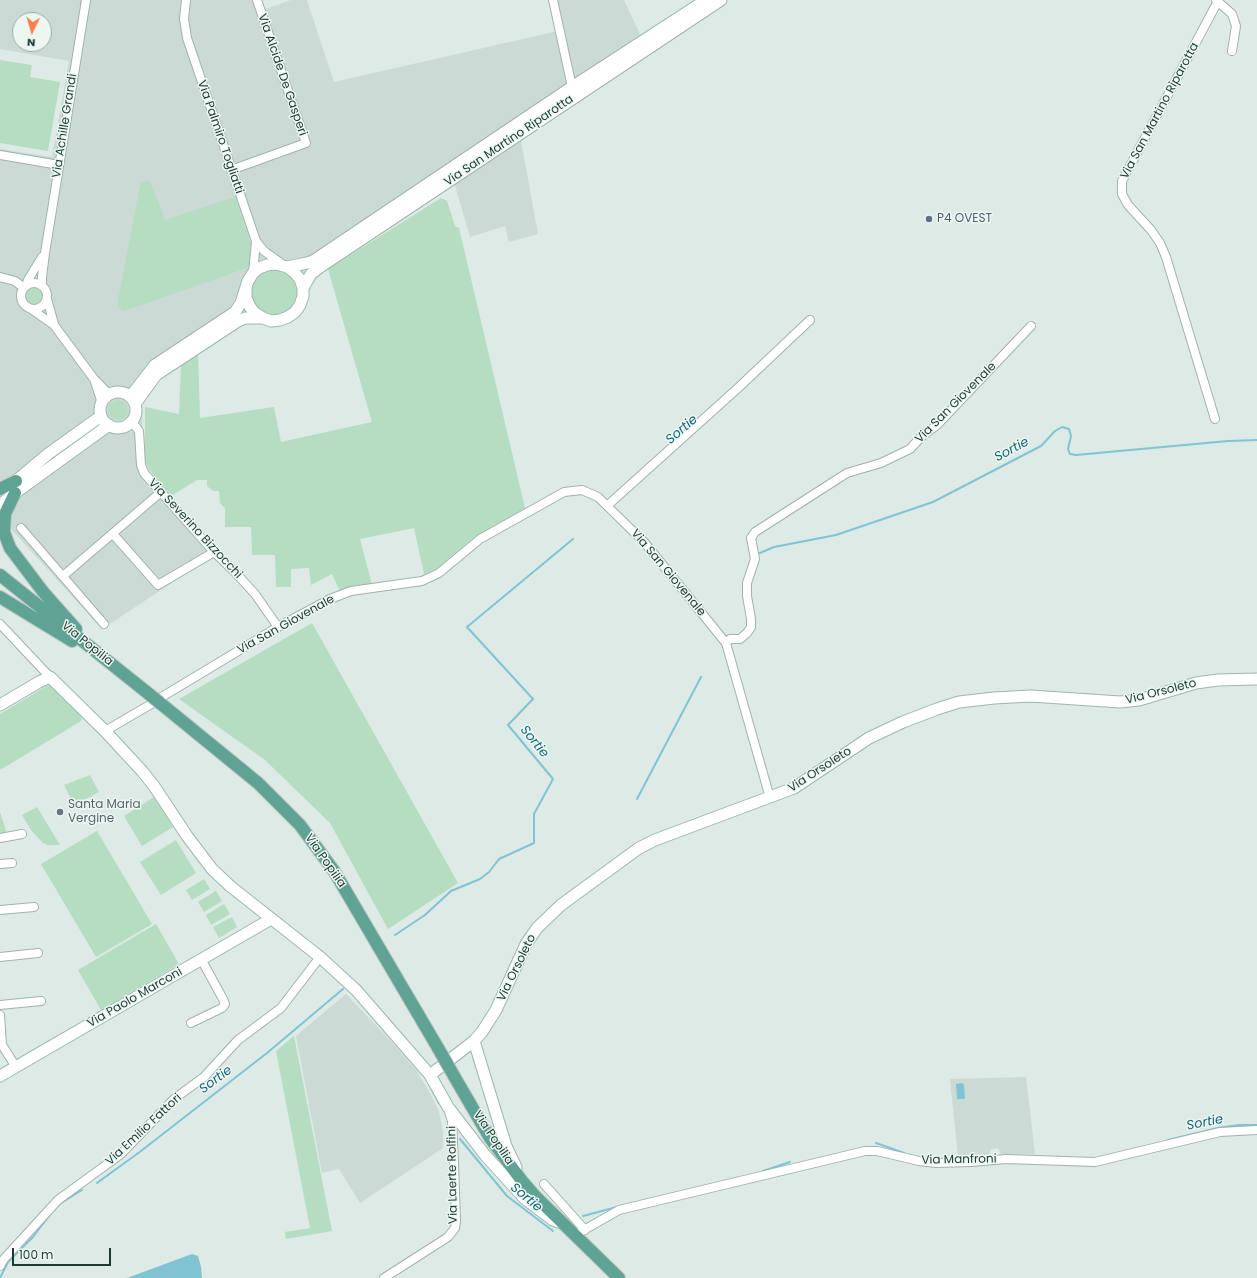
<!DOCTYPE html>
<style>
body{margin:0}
#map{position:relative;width:1257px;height:1278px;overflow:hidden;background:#ddeae5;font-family:Poppins,sans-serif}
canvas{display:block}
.north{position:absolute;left:12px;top:12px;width:40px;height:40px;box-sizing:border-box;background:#edf7f2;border:1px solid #9aaba6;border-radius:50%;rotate:185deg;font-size:11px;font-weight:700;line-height:16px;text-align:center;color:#1e3a34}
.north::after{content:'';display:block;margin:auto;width:14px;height:18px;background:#fb7d4a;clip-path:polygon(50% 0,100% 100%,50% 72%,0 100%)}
.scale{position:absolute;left:12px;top:1248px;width:99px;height:18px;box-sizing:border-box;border:2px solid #1e3a34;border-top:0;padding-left:5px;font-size:12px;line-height:14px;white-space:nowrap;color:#1e3a34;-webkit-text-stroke:3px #edf7f2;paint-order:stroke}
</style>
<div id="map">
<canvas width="1257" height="1278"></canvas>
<div class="north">N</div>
<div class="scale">100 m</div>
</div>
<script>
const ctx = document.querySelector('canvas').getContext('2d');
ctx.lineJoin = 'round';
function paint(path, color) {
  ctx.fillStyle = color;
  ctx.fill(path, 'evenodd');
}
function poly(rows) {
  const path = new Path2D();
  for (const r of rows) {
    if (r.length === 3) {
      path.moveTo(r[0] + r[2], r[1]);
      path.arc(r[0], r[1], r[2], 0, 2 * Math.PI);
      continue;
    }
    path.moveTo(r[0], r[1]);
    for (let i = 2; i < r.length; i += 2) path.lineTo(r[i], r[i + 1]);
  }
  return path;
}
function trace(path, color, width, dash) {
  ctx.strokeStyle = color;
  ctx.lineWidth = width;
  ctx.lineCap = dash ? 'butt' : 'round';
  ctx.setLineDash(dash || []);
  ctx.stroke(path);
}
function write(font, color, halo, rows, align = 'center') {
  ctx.font = font + ' Poppins,sans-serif';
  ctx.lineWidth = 3;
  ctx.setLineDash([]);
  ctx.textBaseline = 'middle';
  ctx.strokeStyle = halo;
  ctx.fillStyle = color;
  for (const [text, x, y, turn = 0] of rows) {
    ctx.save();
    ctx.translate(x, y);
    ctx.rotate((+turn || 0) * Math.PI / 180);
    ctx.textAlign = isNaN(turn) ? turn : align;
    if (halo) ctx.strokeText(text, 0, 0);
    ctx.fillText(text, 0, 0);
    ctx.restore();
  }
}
paint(poly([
 [0,0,257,0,260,11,291,0,307,0,334,82,558,31,552,0,624,0,644,43,519,130,538,234,509,242,505,226,470,237,452,175,201,341,142,383,143,473,214,555,102,629,12,530,0,520,0,149,52,157,69,61,0,49],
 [20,20,44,20,44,44,20,44],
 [346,994,389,1039,416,1070,431,1095,439,1112,443,1132,443,1148,360,1203,339,1169,322,1173,296,1036],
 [1026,1077,1035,1154,1001,1154,998,1148,991,1149,989,1155,958,1157,950,1079]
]), '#cbdad4');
paint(poly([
 [0,60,32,65,30,77,60,82,48,151,0,143],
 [141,181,150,181,165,220,235,197,252,247,250,264,247,268,124,311,117,306],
 [441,198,447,201,455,226,459,228,525,508,473,538,436,569,424,574,414,528,360,539,372,585,340,591,332,574,311,585,309,568,291,569,291,587,276,587,275,555,252,555,251,527,225,527,225,508,220,503,219,491,213,491,207,486,207,480,197,480,171,496,149,470,145,461,145,407,179,414,181,365,198,354,200,418,274,407,281,442,372,422,328,269],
 [275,292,23],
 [34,296,8],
 [118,410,10],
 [312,623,458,883,388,929,330,823,265,760,179,699],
 [50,684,79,711,80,716,82,718,81,721,0,770,0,714],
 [90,775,99,792,74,805,64,785],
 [154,797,173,827,142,846,124,816],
 [37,807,60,845,47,845,42,842,31,830,22,815],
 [0,812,7,834,0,834],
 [97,831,152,924,96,957,41,864],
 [176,840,196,873,161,895,140,862],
 [204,879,210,889,192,900,186,890],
 [216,891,222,901,204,912,198,902],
 [224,904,230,914,211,925,206,915],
 [232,917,237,927,219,938,213,927],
 [156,924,179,964,101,1010,78,970],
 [294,1036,332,1231,286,1239,285,1232,310,1228,276,1051]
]), '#b4ddc1');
paint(poly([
 [962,1083,964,1085,965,1099,957,1099,956,1084],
 [192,1254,198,1256,201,1267,202,1278,127,1278]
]), '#80c4d4');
trace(poly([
 [760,553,774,547,836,535,933,502,1041,446,1055,431,1062,427,1069,429,1071,436,1068,449,1070,454,1076,455,1228,441,1257,440],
 [637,799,701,677],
 [395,935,425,915,451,891,480,879,489,872,499,859,534,843,534,814,553,779,508,725,533,699,467,627,573,539],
 [429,1084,439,1103],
 [460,1139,507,1196,553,1231],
 [1168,1140,1218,1128,1239,1125,1257,1125],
 [876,1143,904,1153],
 [928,1158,941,1159],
 [763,1171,790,1162],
 [97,1183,141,1151,267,1053,343,989],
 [58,1205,82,1190],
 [583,1216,617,1207],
 [0,1278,8,1262,33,1237,49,1216]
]), '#80c4d4', 2);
const street = poly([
 [186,0,184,19,187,38,256,241,253,273],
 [553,0,572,87],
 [1216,0,1232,14,1236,26,1232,51],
 [0,155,59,165],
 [231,170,306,143,257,0],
 [256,241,264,251,282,264],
 [0,277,15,281,24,288],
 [34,296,13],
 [26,286,28,280,42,257],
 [42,286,42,277,45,253,86,0],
 [47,299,54,324],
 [31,309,54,325,94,379,110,395],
 [95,382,102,403],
 [1215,419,1166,257,1160,243,1151,230,1128,205,1122,194,1122,181,1218,1],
 [132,422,139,431,141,465,144,473,214,552,234,571,255,594,278,627],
 [608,505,738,388,810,320],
 [21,528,104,624],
 [113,534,158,585,214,552],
 [63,576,161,492],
 [0,624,50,677],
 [726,643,730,639,740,639,747,633,751,627,751,619,747,596,747,583,755,559,751,538,755,532,847,473,881,463,910,449,921,437,937,425,1031,326],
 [160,698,278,627,330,599,351,591,422,581,439,573,480,539,564,492,582,490,598,497,644,542,726,643,770,798],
 [105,731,153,703],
 [0,838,22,834],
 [0,864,12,863],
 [0,910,34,907],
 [0,957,38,953],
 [0,1005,41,1001],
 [0,1015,2,1045,16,1067],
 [191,1023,222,1008,225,1004,223,999,201,959],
 [544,1184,585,1230],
 [575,1235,619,1210,865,1151,877,1151,919,1161,936,1163,971,1162,1006,1159,1095,1162,1220,1132,1257,1130],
 [0,1266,4,1259,58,1200,121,1154,174,1099,204,1077,238,1040,281,1008,320,957],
 [384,1278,448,1237,455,1228,456,1221,454,1163,452,1121,449,1112]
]);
const secondary = poly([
 [287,267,307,263,313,261,572,87,706,0],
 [303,288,311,274,320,267,721,0],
 [118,410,18],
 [130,397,155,365,235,312,241,303,248,281,253,273,259,268,267,265,275,264,287,267,294,272,300,279,303,288,303,296,300,305,295,312,288,317,280,320,271,321,263,318,255,313,250,307,246,298,246,289],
 [135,404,156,375,238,321,245,318,263,318],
 [10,486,48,454,101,416],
 [0,505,15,493,109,425],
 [0,705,39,682,50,677,105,731,142,771,154,786,187,836,212,869,230,886,320,957,356,990,430,1075,448,1107,485,1155,524,1198,553,1220,558,1222],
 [474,1041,506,1146,516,1167],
 [430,1075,474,1041,482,1032,496,1010,526,944,537,928,561,905,639,848,655,840,794,788,869,738,903,722,937,709,959,702,994,698,1031,696,1120,702,1139,700,1196,683,1218,680,1257,679],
 [0,1076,271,919]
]);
const primary = poly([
 [0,489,16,481],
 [15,493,5,514,4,532,10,548,44,593,76,629],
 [0,575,149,694],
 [0,597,72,641],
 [160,703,258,783,300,825,334,871,438,1048],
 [454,1076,490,1138,522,1181,535,1196,619,1278]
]);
trace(street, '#a0b2ac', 10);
trace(secondary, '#9cb7ae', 13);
trace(primary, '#bcc4c2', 14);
trace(street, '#fff', 8);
trace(secondary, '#fff', 11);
trace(primary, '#5ea394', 12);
const primaryBridge = poly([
 [149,694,160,703],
 [438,1048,454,1076]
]);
trace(primaryBridge, '#bcc4c2', 14, []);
trace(primaryBridge, '#5ea394', 12);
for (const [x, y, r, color] of [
 [929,219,4,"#5c6f8a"],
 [60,812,4,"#6b7280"]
]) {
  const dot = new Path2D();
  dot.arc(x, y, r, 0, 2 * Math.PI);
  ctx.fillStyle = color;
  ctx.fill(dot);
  trace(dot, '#edf7f2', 1.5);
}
write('12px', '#1e3a34', '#edf7f2', [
 ["Via Alcide De Gasperi",282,75,71],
 ["Via San Martino Riparotta",1160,111,-62],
 ["Via Achille Grandi",65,126,-81],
 ["Via Palmiro Togliatti",220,137,71],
 ["Via San Martino Riparotta",509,141,-34],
 ["Via San Giovenale",956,403,-45],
 ["Via Severino Bizzocchi",195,529,47],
 ["Via San Giovenale",668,573,50],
 ["Via San Giovenale",286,625,-29],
 ["Via Popilia",87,644,39],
 ["Via Orsoleto",1161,692,-14],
 ["Via Orsoleto",820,770,-33],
 ["Via Popilia",325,861,55],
 ["Via Orsoleto",517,968,-64],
 ["Via Paolo Marconi",135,998,-30],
 ["Via Emilio Fattori",144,1130,-43],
 ["Via Popilia",493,1138,56],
 ["Via Manfroni",959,1160,-1],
 ["Via Laerte Rolfini",453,1175,-91]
]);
write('12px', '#4e5e75', '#edf7f2', [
 ["P4 OVEST",937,219]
], 'left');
write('12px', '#5b616d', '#edf7f2', [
 ["Santa Maria",68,805],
 ["Vergine",68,819]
], 'left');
write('italic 13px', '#156579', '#edf7f2', [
 ["Sortie",682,430,-41],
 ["Sortie",1012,450,-28],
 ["Sortie",534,742,51],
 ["Sortie",216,1080,-37],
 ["Sortie",1205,1123,-11],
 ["Sortie",526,1198,40]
]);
</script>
